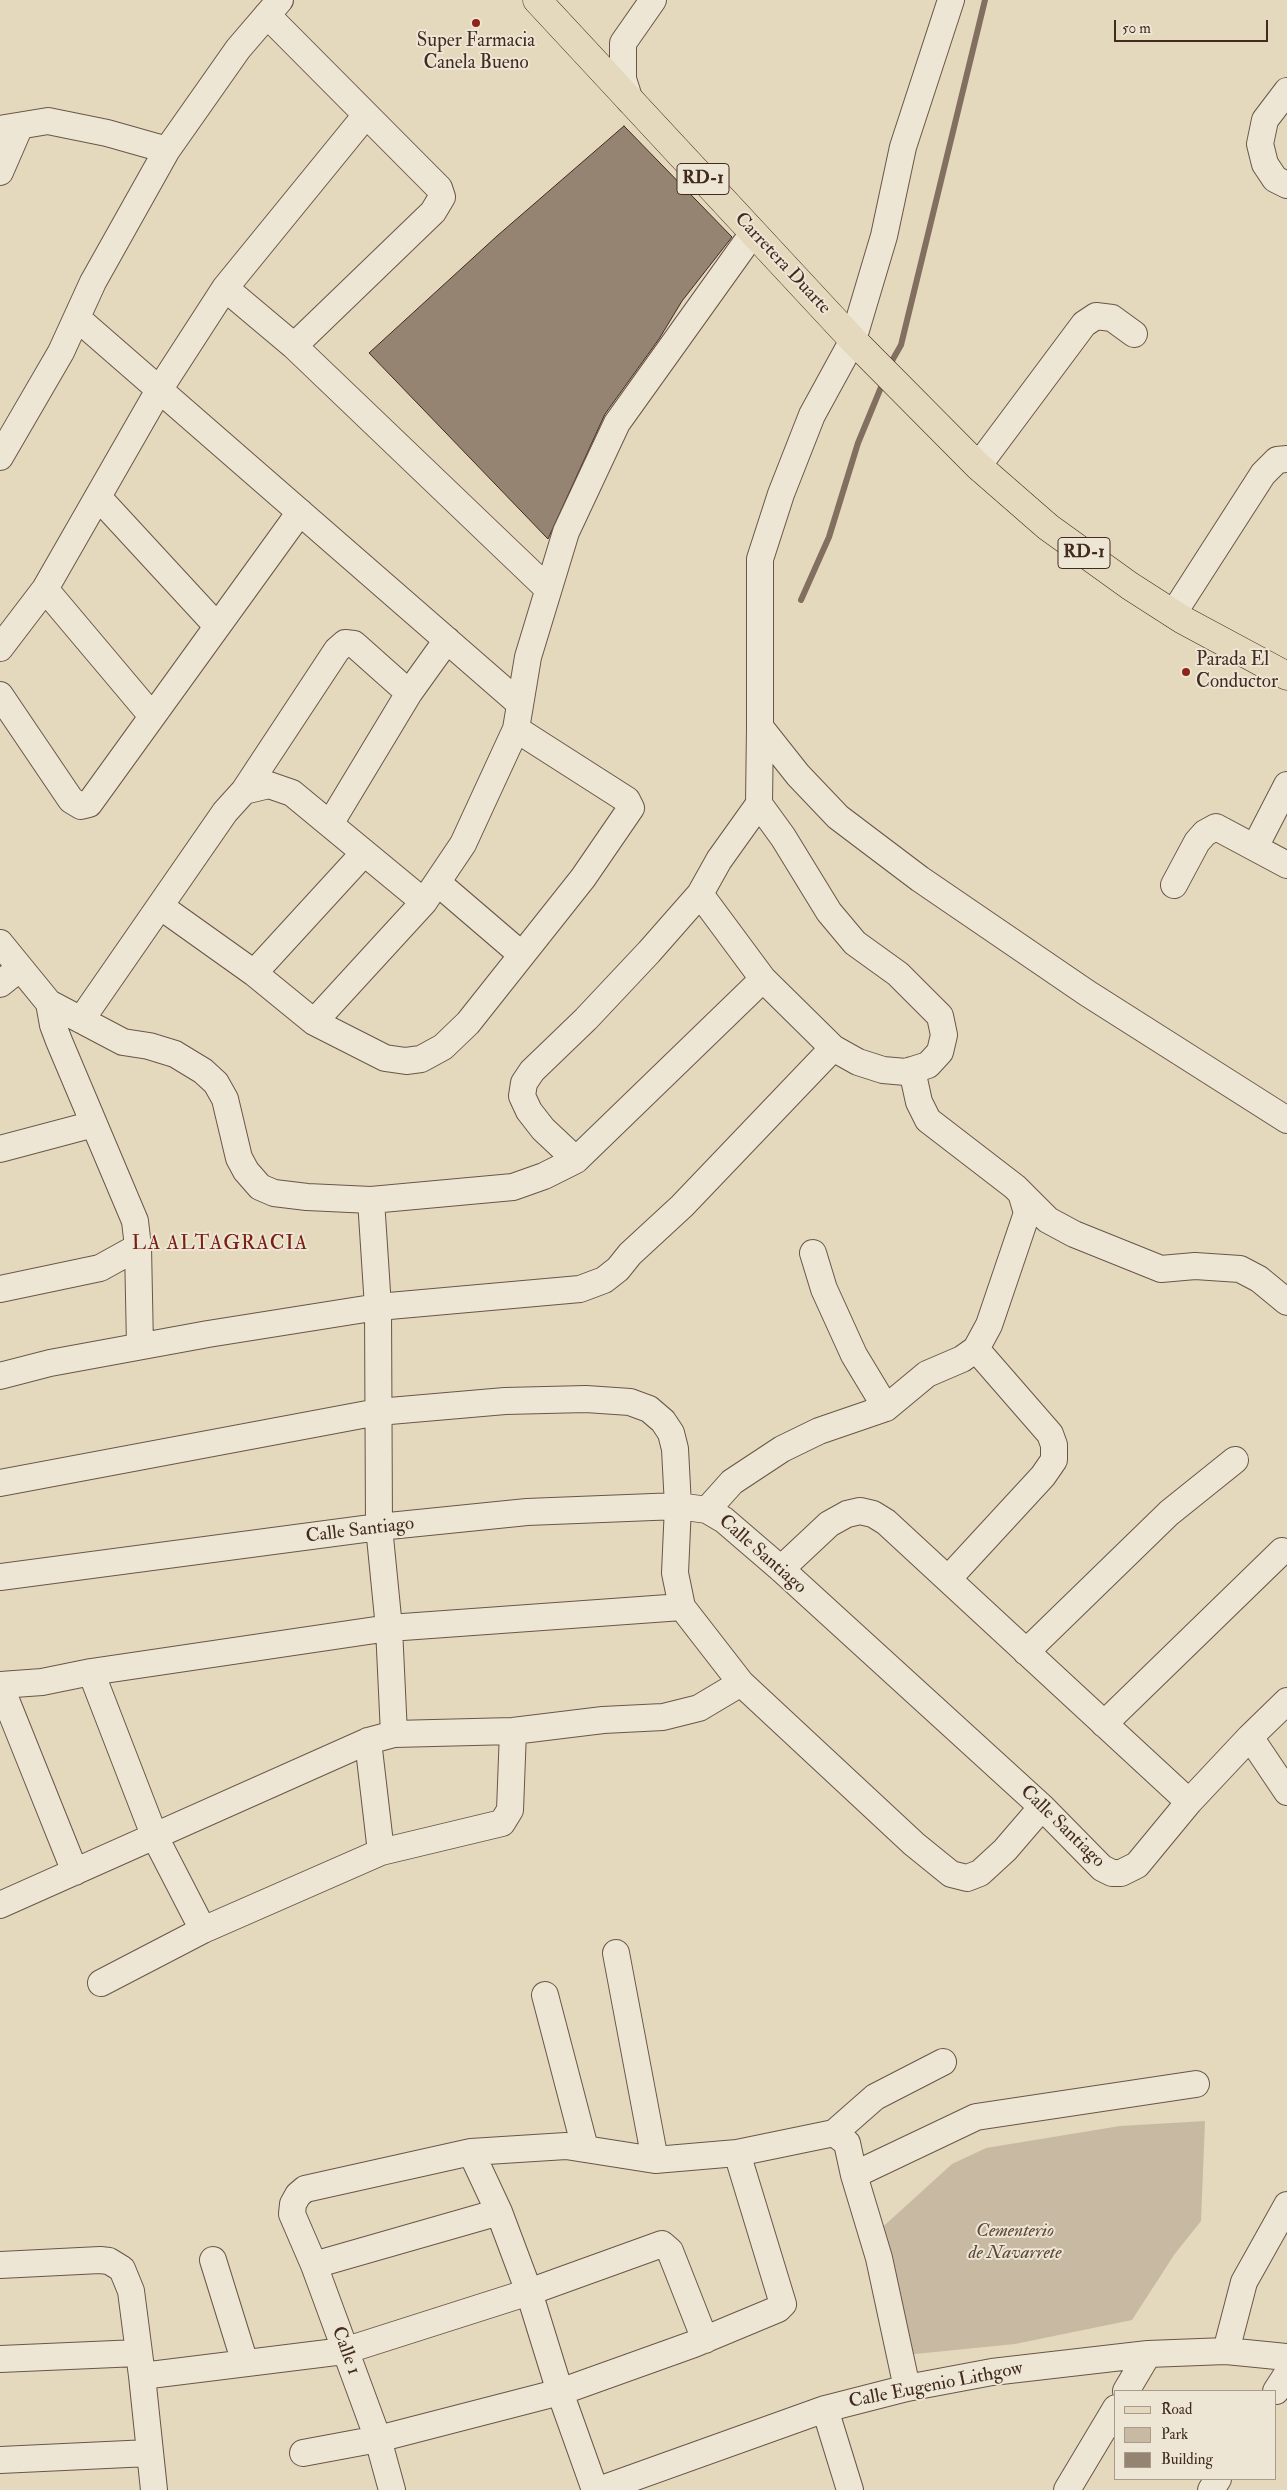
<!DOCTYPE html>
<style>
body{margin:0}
#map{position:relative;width:1287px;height:2490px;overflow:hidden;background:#e4d8bd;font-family:"IM FELL Double Pica",serif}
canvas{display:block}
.legend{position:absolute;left:1114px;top:2390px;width:162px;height:90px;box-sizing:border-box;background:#ede6d4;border:1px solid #a99b8c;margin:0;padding:6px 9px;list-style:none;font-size:15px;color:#422a21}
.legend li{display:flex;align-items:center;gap:10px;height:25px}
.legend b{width:25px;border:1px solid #a99b8c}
.scale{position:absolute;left:1114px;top:20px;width:154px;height:22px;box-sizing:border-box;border:2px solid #422a21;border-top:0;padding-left:6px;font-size:15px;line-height:18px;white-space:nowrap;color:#422a21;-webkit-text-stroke:4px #ede6d4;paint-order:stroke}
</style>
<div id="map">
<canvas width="1287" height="2490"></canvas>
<ul class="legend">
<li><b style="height:6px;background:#e4d8bd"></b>Road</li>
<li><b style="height:14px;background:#c8baa2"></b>Park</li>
<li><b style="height:14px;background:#968472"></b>Building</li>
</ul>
<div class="scale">50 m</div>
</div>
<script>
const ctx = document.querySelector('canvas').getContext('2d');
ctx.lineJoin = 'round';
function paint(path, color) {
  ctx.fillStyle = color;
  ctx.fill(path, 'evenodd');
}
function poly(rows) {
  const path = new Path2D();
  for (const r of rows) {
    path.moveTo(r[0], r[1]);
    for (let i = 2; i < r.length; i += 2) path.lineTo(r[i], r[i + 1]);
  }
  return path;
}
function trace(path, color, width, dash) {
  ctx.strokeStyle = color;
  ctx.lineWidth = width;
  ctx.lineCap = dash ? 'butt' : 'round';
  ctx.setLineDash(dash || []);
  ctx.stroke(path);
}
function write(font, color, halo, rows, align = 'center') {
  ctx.font = font + ' "IM FELL Double Pica",serif';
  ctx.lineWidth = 4;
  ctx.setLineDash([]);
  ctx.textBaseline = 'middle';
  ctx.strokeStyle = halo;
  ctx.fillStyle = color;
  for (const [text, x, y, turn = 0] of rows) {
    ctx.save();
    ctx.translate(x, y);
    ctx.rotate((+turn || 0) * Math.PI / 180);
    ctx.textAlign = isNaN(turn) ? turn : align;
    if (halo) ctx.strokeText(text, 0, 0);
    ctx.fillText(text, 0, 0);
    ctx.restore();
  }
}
paint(poly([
 [1205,2121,1201,2221,1174,2255,1132,2320,1015,2344,895,2356,865,2243,952,2164,986,2148,1120,2126]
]), '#c8baa2');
trace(poly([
 [889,366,901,345,985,0],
 [801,600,829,537,858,443,884,380]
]), '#826f5f', 6);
const building = poly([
 [624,126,732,237,682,301,659,339,605,414,548,539,369,353,497,236,624,126]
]);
paint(building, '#968472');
trace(building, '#422a21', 1);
const minor = poly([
 [951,0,903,147,884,236,853,340,812,415,781,494,760,559,760,727,798,775,838,817,920,879,1087,993,1287,1120],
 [267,15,439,188,442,197,433,212,294,346],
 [1287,91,1265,120,1260,144,1265,164,1275,179,1287,185],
 [630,101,623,79,623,43,653,0],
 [0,129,48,121,107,133,167,150],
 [0,172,20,126],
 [225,288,294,346,548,589],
 [77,318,519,703],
 [0,457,61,352,93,282,167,150,238,49,280,0],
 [978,466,1084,324,1096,316,1112,318,1134,334],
 [98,497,217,626],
 [45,589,152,716],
 [1173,614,1263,474,1277,460,1287,459],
 [0,648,45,589,159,390,225,288,366,115],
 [0,695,71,800,81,806,89,804,300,512],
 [244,791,269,785,292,793,424,902],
 [759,804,783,837,829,912,855,943,898,974,940,1016,944,1035,940,1052,928,1065,906,1072,883,1070,858,1062,833,1048],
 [330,824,409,693,447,640],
 [1255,847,1287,785],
 [438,883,522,955],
 [1174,885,1197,842,1205,833,1216,827,1287,865],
 [160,906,254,973,314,1022,385,1058,406,1061,421,1059,443,1047,468,1023,583,878,631,808,627,800,516,729],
 [0,943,49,1003,123,1042,149,1046,175,1054,203,1071,216,1083,225,1099,239,1158,246,1171,260,1187,274,1193,307,1197,371,1200,513,1187,544,1176,576,1160,763,979,700,894,719,860,759,804,760,727],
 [254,973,364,853],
 [0,984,20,968],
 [49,1003,53,1025,59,1041,135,1221,138,1247,140,1346],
 [81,1020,225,812,244,791,337,650,345,643,354,644,409,693],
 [314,1022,424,902,463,844,516,729,528,657,566,532,617,423,753,233],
 [912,1070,919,1102,928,1120,1015,1187,1048,1220,1074,1234,1161,1269,1195,1266,1240,1269,1259,1279,1287,1302],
 [0,1149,94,1124],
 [576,1160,543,1129,529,1111,522,1096,524,1083,532,1071,586,1019,649,952,700,894],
 [371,1200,378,1307,379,1527,389,1628,394,1734],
 [813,1253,824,1289,854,1355,886,1408],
 [0,1289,100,1268,138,1247],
 [0,1376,50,1363,208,1334,378,1307,580,1289,604,1280,618,1269,630,1254,682,1206,833,1048,763,979],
 [0,1483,378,1412,505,1401,586,1399,630,1402,649,1409,663,1421,671,1433,675,1449,678,1506,675,1573,682,1607,741,1683,914,1844,951,1874,967,1878,980,1873,1005,1850,1042,1807],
 [707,1510,732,1482,782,1449,819,1431,886,1408,927,1374,962,1359,976,1349,989,1325,1027,1213,1022,1196],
 [781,1569,829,1524,847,1514,860,1511,873,1514,886,1522,1189,1802],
 [0,1577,379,1527,527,1512,678,1506,707,1510,724,1520,781,1569,1042,1807,1102,1868,1112,1873,1121,1873,1137,1865,1189,1802,1250,1737,1287,1701],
 [948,1579,1043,1476,1054,1460,1054,1445,1050,1434,976,1349],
 [1026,1652,1169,1513,1235,1460],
 [91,1672,154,1835,203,1930],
 [1104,1724,1282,1551],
 [1250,1737,1287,1792],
 [381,1852,502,1823,510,1810,513,1731],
 [75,1872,0,1685,42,1682,91,1672,389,1628,682,1607],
 [0,1905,368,1741,394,1734,513,1731,603,1720,663,1717,699,1708,741,1683],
 [616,1953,655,2160],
 [101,1983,203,1930,381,1852,368,1741],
 [545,1995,585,2148],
 [834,2133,847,2143,854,2175,879,2258,907,2388],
 [471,2152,499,2212,529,2292,560,2392,595,2490],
 [854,2175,976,2117,1196,2084],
 [213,2260,245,2363],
 [0,2265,100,2260,109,2261,122,2269,131,2291,142,2376,154,2490],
 [314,2265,499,2212],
 [1226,2351,1244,2282,1287,2205],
 [0,2359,138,2353],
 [142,2376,344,2351,529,2292,662,2244,670,2251,705,2340],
 [1126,2391,1148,2354],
 [1276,2391,1287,2374],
 [825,2409,850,2490],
 [303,2453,378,2439,560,2392,694,2344,778,2309,783,2304,737,2153],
 [0,2460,149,2453],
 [392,2490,378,2439,314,2265,292,2214,293,2204,298,2195,305,2189,471,2152,566,2146,655,2160,737,2153,834,2133,875,2097,943,2062],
 [599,2490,825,2409,907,2388,992,2372,1148,2354,1226,2351,1287,2357],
 [1067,2490,1116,2408],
 [1211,2490,1218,2479]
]);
const major = poly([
 [537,0,853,340,978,466,1048,527,1130,586,1183,620,1287,676]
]);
trace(minor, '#6a5648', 28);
trace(major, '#422a21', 29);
trace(minor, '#ede6d4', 26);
trace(major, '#e4d8bd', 28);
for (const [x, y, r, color] of [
 [476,23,5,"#8f2418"],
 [1186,672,5,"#8f2418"]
]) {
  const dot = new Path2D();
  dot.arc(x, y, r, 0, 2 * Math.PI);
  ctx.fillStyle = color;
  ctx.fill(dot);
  trace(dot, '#ede6d4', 2);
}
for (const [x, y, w] of [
 [703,179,52],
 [1084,553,52]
]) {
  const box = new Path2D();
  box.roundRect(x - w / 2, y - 15.5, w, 31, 4);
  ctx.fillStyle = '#ede6d4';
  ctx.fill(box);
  trace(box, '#422a21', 1);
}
write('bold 18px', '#422a21', null, [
 ["RD-1",703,179],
 ["RD-1",1084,553]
]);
write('19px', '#422a21', '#ede6d4', [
 ["Super Farmacia",476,42],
 ["Canela Bueno",476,64],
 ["Parada El",1196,661,"left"],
 ["Conductor",1196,683,"left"]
]);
write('19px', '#422a21', '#ede6d4', [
 ["Carretera Duarte",782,264,47],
 ["Calle Santiago",360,1531,-7],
 ["Calle Santiago",762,1555,41],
 ["Calle Santiago",1062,1827,44],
 ["Calle 1",345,2351,70],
 ["Calle Eugenio Lithgow",936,2386,-11]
]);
write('italic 19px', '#5d473b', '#ede6d4', [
 ["Cementerio",1015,2232],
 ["de Navarrete",1015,2254]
]);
ctx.letterSpacing = '1px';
write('20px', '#7a1f14', '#ede6d4', [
 ["LA ALTAGRACIA",220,1245]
]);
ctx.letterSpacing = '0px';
</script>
